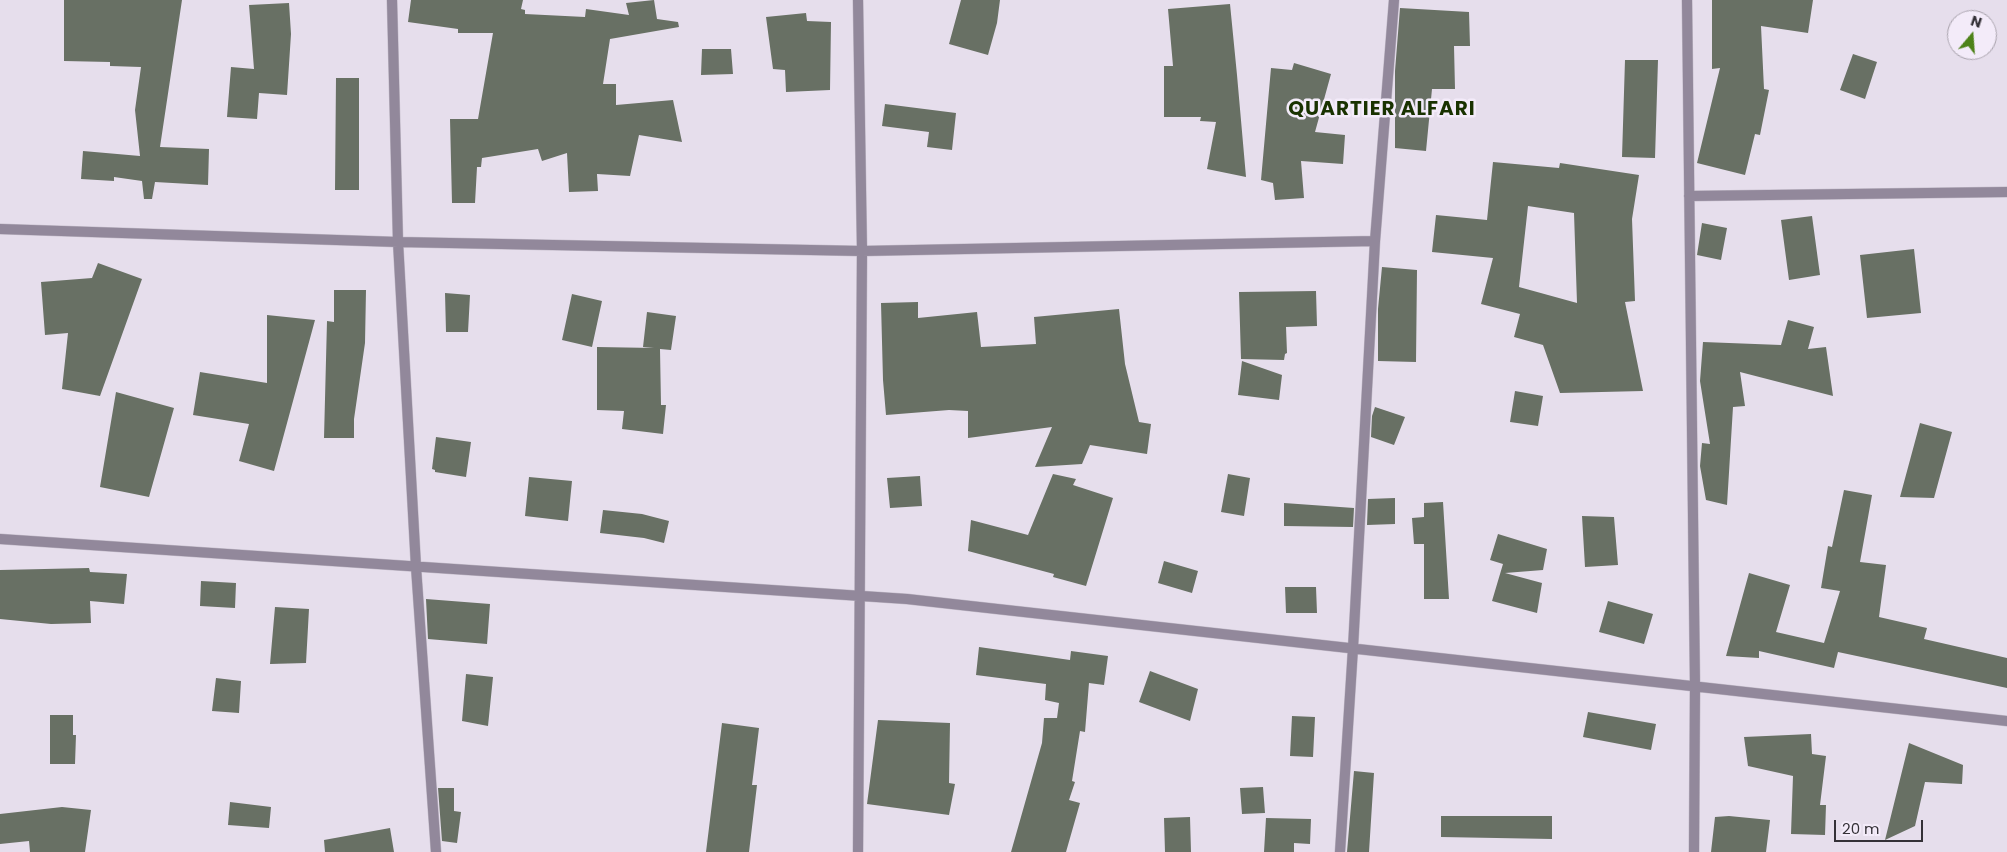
<!DOCTYPE html>
<style>
body{margin:0}
#map{position:relative;width:2007px;height:852px;overflow:hidden;background:#e6deec;font-family:Poppins,sans-serif}
canvas{display:block}
.north{position:absolute;left:1947px;top:10px;width:50px;height:50px;box-sizing:border-box;background:#f3ebf9;border:1px solid #a7a1ab;border-radius:50%;rotate:18deg;font-size:14px;font-weight:700;line-height:20px;text-align:center;color:#343137}
.north::after{content:'';display:block;margin:auto;width:18px;height:22px;background:#4d8218;clip-path:polygon(50% 0,100% 100%,50% 72%,0 100%)}
.scale{position:absolute;left:1834px;top:820px;width:89px;height:22px;box-sizing:border-box;border:2px solid #343137;border-top:0;padding-left:6px;font-size:15px;line-height:18px;white-space:nowrap;color:#343137;-webkit-text-stroke:4px #f3ebf9;paint-order:stroke}
</style>
<div id="map">
<canvas width="2007" height="852"></canvas>
<div class="north">N</div>
<div class="scale">20 m</div>
</div>
<script>
const ctx = document.querySelector('canvas').getContext('2d');
ctx.lineJoin = 'round';
function paint(path, color) {
  ctx.fillStyle = color;
  ctx.fill(path, 'evenodd');
}
function poly(rows) {
  const path = new Path2D();
  for (const r of rows) {
    path.moveTo(r[0], r[1]);
    for (let i = 2; i < r.length; i += 2) path.lineTo(r[i], r[i + 1]);
  }
  return path;
}
function trace(path, color, width, dash) {
  ctx.strokeStyle = color;
  ctx.lineWidth = width;
  ctx.lineCap = dash ? 'butt' : 'round';
  ctx.setLineDash(dash || []);
  ctx.stroke(path);
}
function write(font, color, halo, rows, align = 'center') {
  ctx.font = font + ' Poppins,sans-serif';
  ctx.lineWidth = 5;
  ctx.setLineDash([]);
  ctx.textBaseline = 'middle';
  ctx.strokeStyle = halo;
  ctx.fillStyle = color;
  for (const [text, x, y, turn = 0] of rows) {
    ctx.save();
    ctx.translate(x, y);
    ctx.rotate((+turn || 0) * Math.PI / 180);
    ctx.textAlign = isNaN(turn) ? turn : align;
    if (halo) ctx.strokeText(text, 0, 0);
    ctx.fillText(text, 0, 0);
    ctx.restore();
  }
}
paint(poly([
 [64,0,182,0,160,147,209,149,208,185,155,182,152,199,144,199,142,181,114,177,114,181,81,179,83,151,140,156,135,110,141,67,110,66,110,62,64,61],
 [411,0,523,0,521,9,525,10,525,14,585,17,586,9,629,15,626,3,654,0,657,19,678,22,679,27,610,39,603,84,616,84,616,105,673,100,682,142,639,135,630,176,597,174,598,191,569,192,567,153,542,161,538,149,482,158,481,167,477,167,475,203,452,203,450,119,478,119,493,33,458,33,458,29,408,22],
 [961,0,1000,0,997,23,988,55,949,44],
 [1712,0,1813,0,1808,33,1761,26,1764,89,1769,90,1760,135,1755,134,1745,175,1697,163,1720,68,1712,69],
 [289,3,291,34,287,95,259,93,257,119,227,117,231,67,254,69,249,5],
 [1230,4,1237,75,1246,177,1207,169,1216,122,1200,121,1201,117,1164,117,1164,66,1173,66,1168,9],
 [1400,8,1469,12,1470,46,1454,46,1455,89,1432,89,1426,151,1395,148,1395,71],
 [806,13,807,21,831,22,830,90,786,92,785,70,773,69,766,17],
 [702,49,731,49,733,74,701,75],
 [1853,54,1877,62,1865,99,1840,90],
 [1625,60,1658,60,1655,158,1622,157],
 [1294,63,1331,74,1315,132,1345,135,1343,164,1301,161,1304,198,1275,200,1273,183,1261,180,1271,68,1292,70],
 [336,78,359,78,359,190,335,190],
 [885,104,956,113,952,150,927,147,929,132,882,126],
 [1493,162,1559,168,1560,163,1639,175,1632,219,1635,301,1625,302,1643,391,1560,393,1543,345,1514,337,1520,314,1481,304,1493,258,1432,252,1436,215,1487,220],
 [1528,206,1574,213,1577,303,1519,287],
 [1812,216,1820,275,1789,280,1781,220],
 [1702,223,1727,228,1721,260,1697,255],
 [1914,249,1921,313,1867,318,1860,255],
 [98,263,142,279,100,396,62,389,68,333,45,335,41,282,92,278],
 [1382,267,1417,270,1416,362,1378,361,1378,309],
 [334,290,366,290,365,343,354,419,354,438,324,438,327,321,334,322],
 [1316,291,1317,326,1286,327,1287,353,1285,354,1284,360,1241,359,1239,292],
 [445,293,470,295,468,332,446,332],
 [572,294,602,301,592,347,562,340],
 [918,302,918,318,977,312,981,347,1036,344,1034,317,1119,309,1125,364,1139,422,1151,424,1147,454,1090,445,1082,464,1035,467,1052,427,968,438,968,411,949,410,886,415,883,380,881,303],
 [647,312,676,316,671,350,660,349,661,405,666,405,663,434,622,429,624,411,597,410,597,347,654,348,643,347],
 [267,315,315,320,274,471,239,461,249,424,193,415,200,372,267,383],
 [1788,320,1814,327,1808,349,1826,347,1833,396,1740,372,1745,406,1733,407,1727,505,1706,500,1700,466,1702,443,1710,444,1700,381,1703,342,1781,345],
 [1242,361,1282,375,1279,400,1238,395],
 [1515,391,1543,396,1538,426,1510,422],
 [116,392,174,408,149,497,100,487],
 [1375,407,1405,417,1394,445,1371,437,1372,416],
 [1920,423,1952,432,1934,498,1900,497],
 [436,437,471,442,466,477,435,472,435,470,432,469],
 [1053,474,1076,479,1073,485,1113,498,1086,586,1053,577,1054,574,968,551,971,520,1028,535],
 [1228,474,1250,478,1244,516,1221,512],
 [920,476,922,506,890,508,887,478],
 [529,477,572,481,568,521,525,516],
 [1844,490,1872,495,1860,562,1886,565,1879,617,1927,628,1924,639,2007,658,2007,688,1838,652,1834,668,1759,651,1759,658,1726,656,1749,573,1790,585,1776,632,1824,643,1840,591,1821,588,1828,546,1832,547],
 [1395,498,1395,524,1367,525,1368,499],
 [1443,502,1449,599,1424,599,1424,544,1414,544,1412,518,1424,517,1424,503],
 [1284,503,1354,508,1353,527,1284,526],
 [603,510,642,514,669,521,664,543,644,538,600,533],
 [1582,516,1614,517,1618,565,1585,567],
 [1498,534,1547,549,1543,570,1505,573,1542,583,1537,613,1492,601,1503,564,1490,560],
 [1164,561,1198,571,1192,593,1158,583],
 [89,568,90,572,127,574,124,604,90,601,91,623,51,624,0,619,0,570],
 [201,581,236,583,235,608,200,606],
 [1285,587,1316,587,1317,613,1286,613],
 [426,599,490,604,487,644,428,639],
 [1608,601,1653,614,1644,644,1599,632],
 [275,607,309,609,306,663,270,664],
 [979,647,1070,660,1071,651,1108,656,1104,685,1089,683,1085,732,1080,731,1072,781,1075,782,1069,800,1080,803,1066,852,1011,852,1042,743,1044,718,1057,718,1059,703,1045,700,1046,684,976,675],
 [1150,671,1198,689,1190,721,1139,702],
 [466,674,493,677,488,726,462,721],
 [216,678,241,681,239,713,212,711],
 [1588,712,1656,724,1651,750,1583,737],
 [50,715,73,715,73,735,76,735,75,764,50,764],
 [1292,716,1315,717,1313,757,1290,756],
 [878,720,950,723,949,783,955,784,949,815,867,804],
 [722,723,759,728,752,785,757,785,749,852,706,852],
 [1811,734,1812,754,1826,756,1820,805,1826,805,1825,835,1791,834,1793,776,1748,766,1744,737],
 [1909,743,1963,765,1962,784,1925,782,1915,826,1885,840],
 [1354,771,1374,773,1369,852,1347,852],
 [1263,787,1265,813,1242,814,1240,788],
 [438,788,454,788,454,811,461,812,457,843,442,841],
 [230,802,271,807,269,828,228,825],
 [62,807,91,810,85,852,30,852,29,841,0,844,0,814],
 [1441,816,1552,816,1552,839,1441,837],
 [1729,816,1770,820,1766,852,1711,852,1715,817],
 [1190,817,1191,852,1165,852,1164,818],
 [1266,818,1311,819,1310,844,1294,843,1294,852,1264,852],
 [390,828,394,852,325,852,324,840]
]), '#687064');
const street = poly([
 [392,0,398,242,416,567,436,852],
 [1687,0,1695,686,1694,852],
 [1689,196,2007,192],
 [0,229,398,242,862,251,1375,241],
 [0,539,907,599,2007,721],
 [858,852,862,251,858,0],
 [1340,852,1353,648,1375,241,1394,0]
]);
trace(street, '#c2bbc8', 11);
trace(street, '#92889b', 10);
ctx.letterSpacing = '1px';
write('bold 20px', '#193200', '#f3ebf9', [
 ["QUARTIER ALFARI",1382,110]
]);
ctx.letterSpacing = '0px';
</script>
